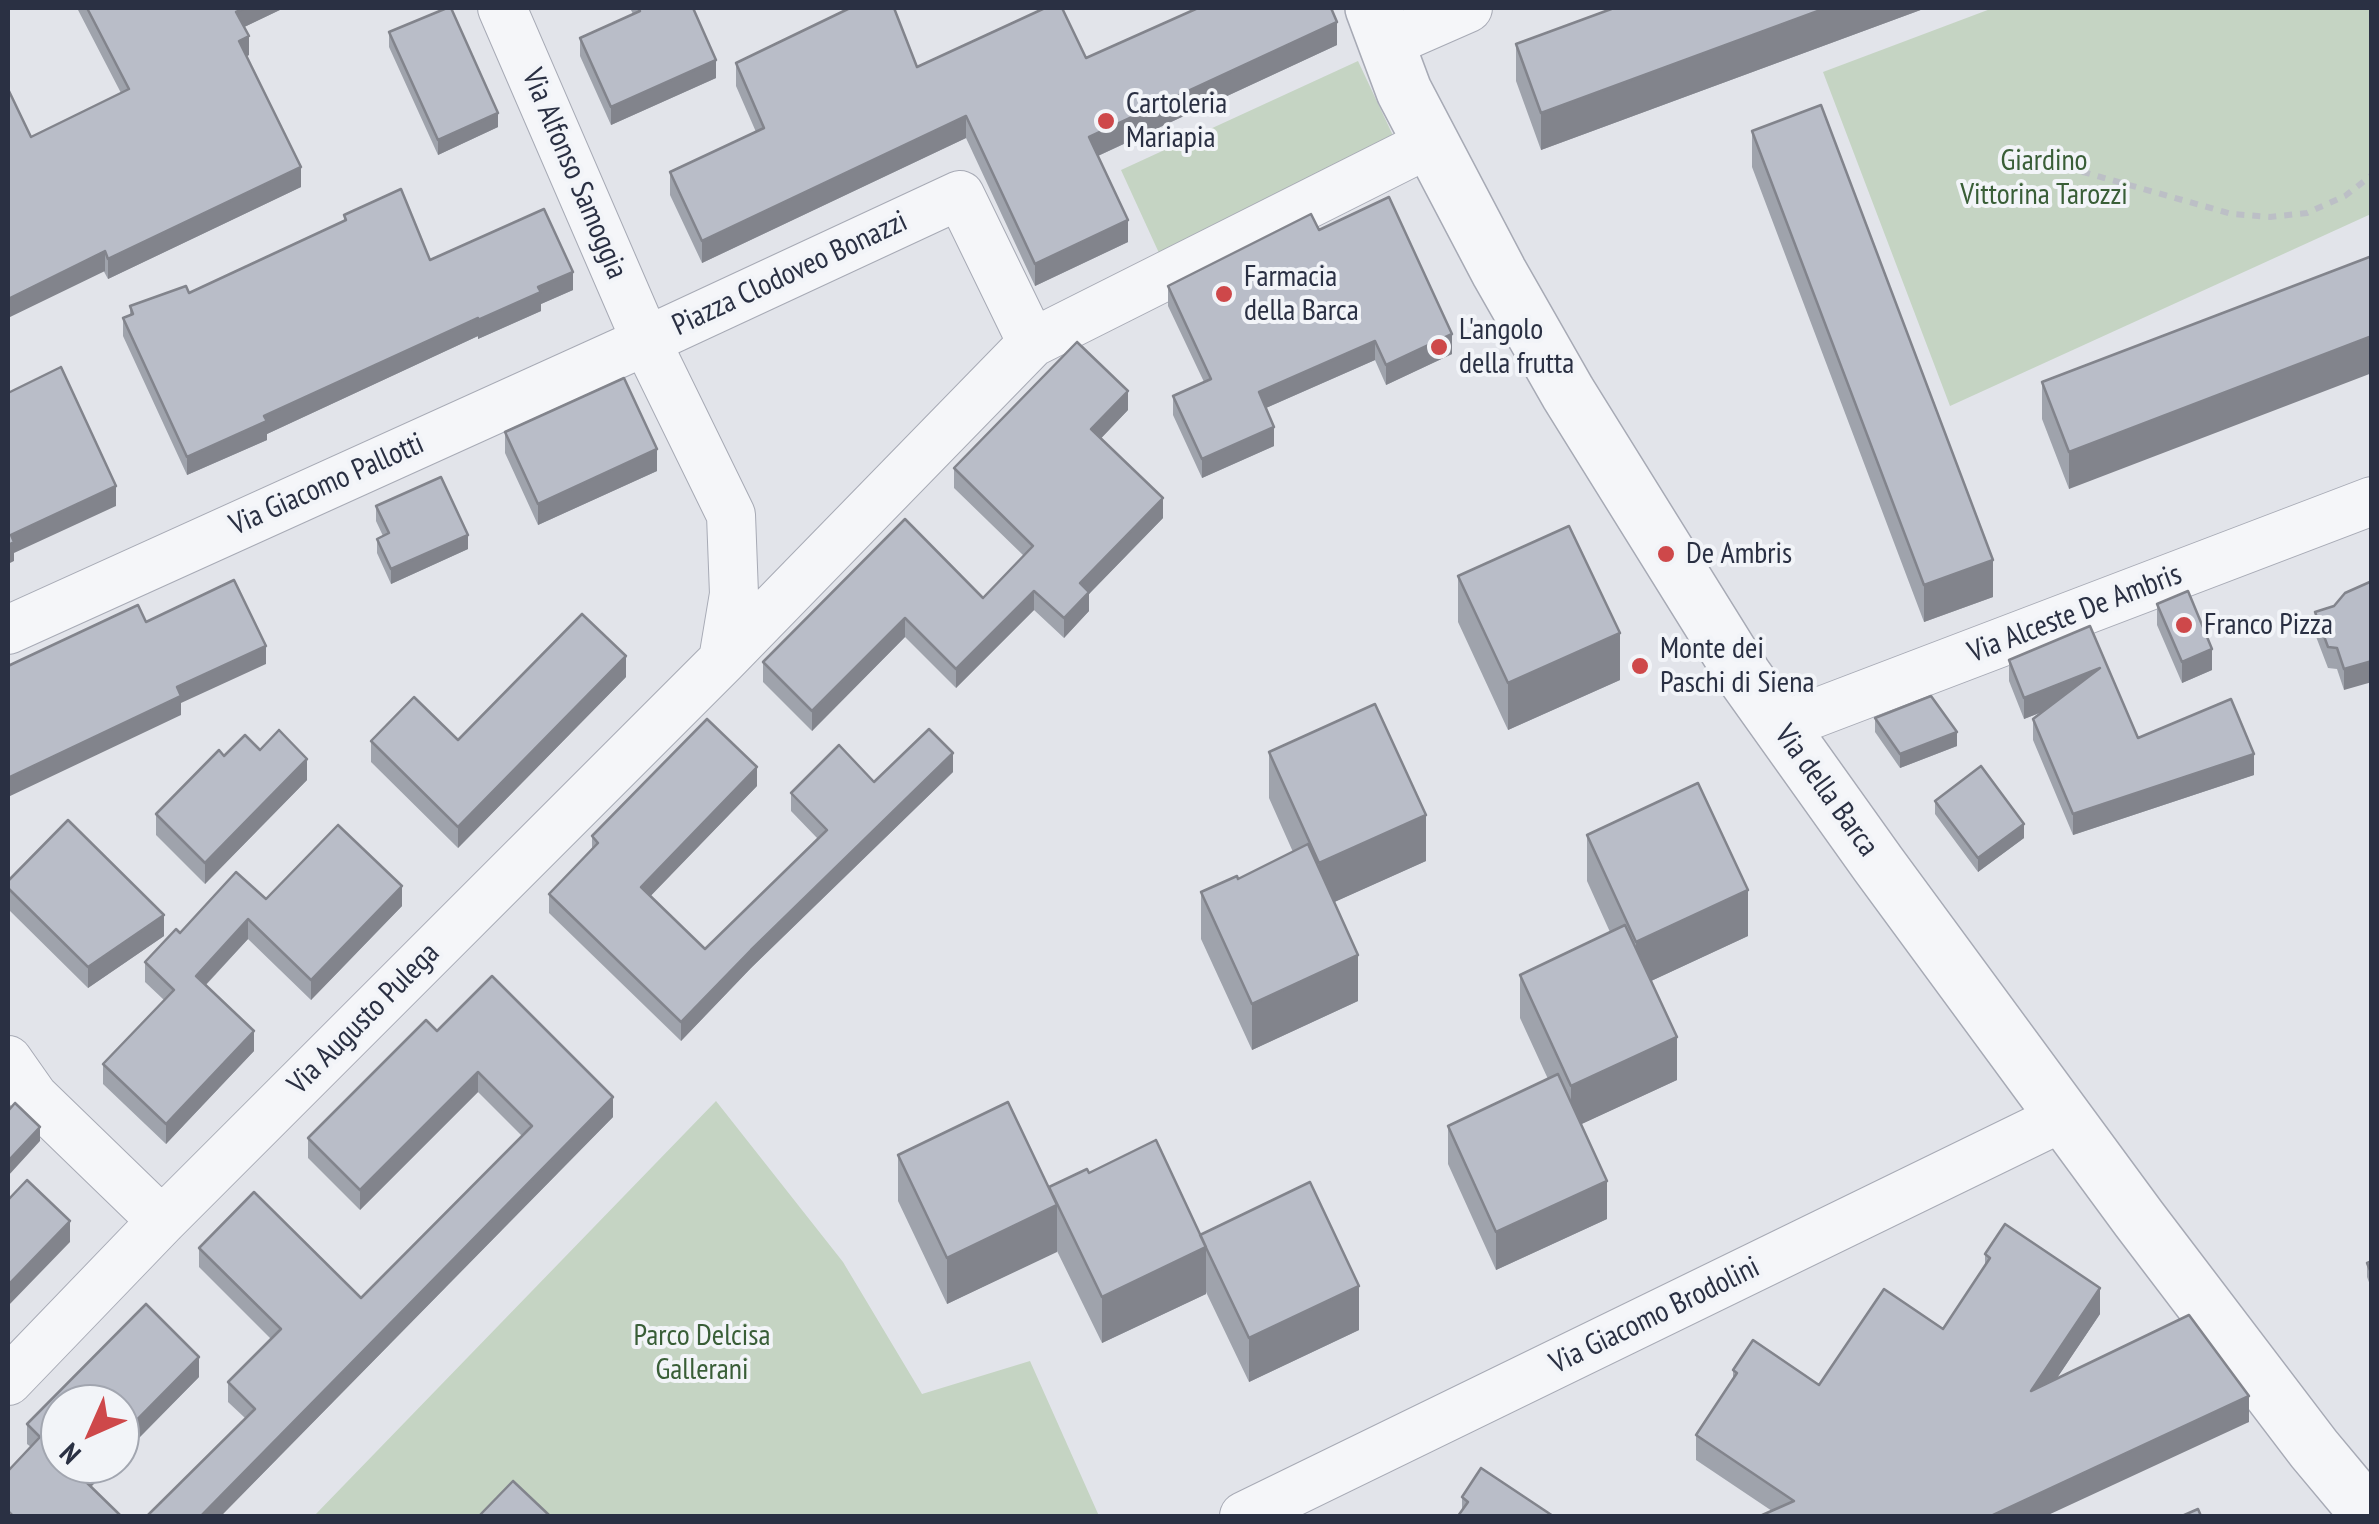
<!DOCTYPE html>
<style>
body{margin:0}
#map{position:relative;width:2379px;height:1524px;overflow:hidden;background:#e2e4ea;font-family:"PT Sans Narrow",sans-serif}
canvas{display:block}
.frame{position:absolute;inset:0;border:10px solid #2a3043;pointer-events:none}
.north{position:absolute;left:40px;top:1384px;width:100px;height:100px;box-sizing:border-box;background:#f2f4f8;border:2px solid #a2a6b0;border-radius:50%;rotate:225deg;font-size:28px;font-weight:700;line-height:40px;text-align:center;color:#2a3043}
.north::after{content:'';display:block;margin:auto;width:35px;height:45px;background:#ce484a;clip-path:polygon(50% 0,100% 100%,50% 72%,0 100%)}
</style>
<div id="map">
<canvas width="2379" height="1524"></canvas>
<div class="frame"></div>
<div class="north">N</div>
</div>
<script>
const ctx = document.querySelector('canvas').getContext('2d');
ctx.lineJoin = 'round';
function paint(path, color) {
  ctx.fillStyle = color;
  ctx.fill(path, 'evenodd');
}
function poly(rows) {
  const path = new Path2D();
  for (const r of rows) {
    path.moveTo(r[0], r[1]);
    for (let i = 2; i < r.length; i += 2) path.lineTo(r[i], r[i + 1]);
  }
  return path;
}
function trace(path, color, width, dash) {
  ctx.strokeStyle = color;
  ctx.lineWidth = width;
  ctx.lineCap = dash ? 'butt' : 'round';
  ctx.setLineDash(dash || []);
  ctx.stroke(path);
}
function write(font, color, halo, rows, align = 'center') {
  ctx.font = font + ' "PT Sans Narrow",sans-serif';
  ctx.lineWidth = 8;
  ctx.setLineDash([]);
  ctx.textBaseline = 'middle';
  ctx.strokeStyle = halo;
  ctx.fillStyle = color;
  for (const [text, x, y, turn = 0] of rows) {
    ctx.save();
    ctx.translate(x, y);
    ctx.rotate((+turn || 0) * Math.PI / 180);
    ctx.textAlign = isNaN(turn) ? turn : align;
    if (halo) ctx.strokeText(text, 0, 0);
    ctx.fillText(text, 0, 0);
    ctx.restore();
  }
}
paint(poly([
 [1993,8,2371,8,2371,214,1950,406,1823,72],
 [1358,61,1397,144,1159,253,1121,170],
 [716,1101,843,1262,922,1394,1030,1361,1099,1516,314,1516]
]), '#c5d4c3');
const minor = poly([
 [1386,44,1468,8],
 [8,630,646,341,502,8],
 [723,660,734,594,731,515,646,341,960,195,1032,343],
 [1779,727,2372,501],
 [8,1060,34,1097,162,1221],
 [8,1381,162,1221,723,660,1032,343,1430,143],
 [1244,1516,2065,1116]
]);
const tertiary = poly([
 [1373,8,1404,91,1499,272,1568,393,1744,676,1878,864,2139,1219,2314,1449,2370,1516]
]);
trace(minor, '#a7aab5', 50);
trace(tertiary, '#a7aab5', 58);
trace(poly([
 [2004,159,2037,159,2232,214,2270,217,2307,213,2345,196,2372,175]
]), '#bcbfc6', 6, [8, 8]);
trace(minor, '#f5f6f9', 48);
trace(tertiary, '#f5f6f9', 55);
paint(poly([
 [77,8,284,8,244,27,249,55,247,56,301,187,108,279,31,137,121,93],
 [630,8,693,8,716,78,611,125,580,56,580,38,633,14],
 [1614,8,1926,8,1541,150,1516,81,1516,44],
 [389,32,498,127,438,155,389,47],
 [1337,45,1098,156,1128,242,1035,286,966,138,702,263,670,195,670,172,756,132,736,86,736,63,917,67],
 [1752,131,1993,597,1924,622,1752,167],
 [344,215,430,260,573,290,541,304,541,311,478,339,478,336,267,434,267,440,187,475,123,336,123,318,130,315,130,306,189,293,344,221],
 [1319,230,1452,354,1386,385,1375,360,1266,408,1274,446,1202,478,1173,415,1173,396,1204,382,1168,306,1168,286],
 [2372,256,2069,489,2042,419,2042,382],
 [1128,410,1101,438,1163,518,1089,594,1089,611,1064,638,1034,610,956,688,905,637,812,731,763,682,763,662,905,519,983,598,1024,556,954,488,954,468],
 [505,432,657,471,538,525,505,453],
 [376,506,468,549,391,584,377,553,377,539,383,536,376,521],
 [1458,576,1620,680,1508,730,1458,622],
 [2345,593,2344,690,2337,669,2328,668,2315,634,2315,612,2334,606],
 [2157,604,2212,670,2182,683,2157,625],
 [2009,660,2138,738,2254,775,2073,835,2033,740,2033,719,2042,712,2024,719,2009,681],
 [626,677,458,848,371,762,371,741,458,740],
 [1875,718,1957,746,1900,768,1875,732],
 [260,750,307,780,205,884,156,835,156,814,224,756],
 [1269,752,1426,861,1334,902,1358,1001,1252,1050,1201,939,1201,892,1238,879,1293,852,1269,798],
 [953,772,751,968,681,1041,549,913,549,894,592,850,592,836,757,786,650,896,705,949,818,839,791,811,791,793],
 [1935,801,2024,838,1978,872,1935,814],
 [1587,835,1748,936,1651,981,1677,1080,1581,1124,1607,1219,1496,1270,1448,1164,1448,1126,1548,1079,1520,1018,1520,975,1610,932,1587,881],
 [8,881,164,936,88,988,8,909],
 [266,899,402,906,311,1000,248,939,206,985,254,1051,166,1144,103,1084,103,1064,164,1000,145,982,145,962],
 [437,1031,613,1117,221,1516,147,1516,245,1418,228,1402,228,1382,271,1339,199,1267,199,1248,361,1298,522,1136,478,1092,360,1210,308,1158,308,1138],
 [898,1155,1049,1188,1089,1173,1200,1235,1359,1330,1249,1382,1206,1292,1206,1294,1102,1343,1057,1251,947,1304,898,1201],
 [1985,1254,2100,1314,2056,1379,2249,1422,1772,1511,1696,1460,1696,1435,1733,1379,1733,1370,1819,1385,1943,1329,1985,1265],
 [2372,1261,2372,1290,2367,1277,2367,1263],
 [199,1377,91,1487,121,1516,8,1516,8,1471,31,1447,27,1444,27,1424],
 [1462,1497,1553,1516,1462,1512]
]), '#9fa3ac');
paint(poly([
 [245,8,284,8,236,31,236,12],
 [1826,8,1926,8,1541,150,1541,113],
 [1337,22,1337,45,1089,160,1089,137],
 [249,36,249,55,239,60,239,41],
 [716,60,716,78,611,125,611,107],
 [498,113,498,127,438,155,438,140],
 [966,116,966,138,702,263,702,241],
 [301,167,301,187,108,279,108,259],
 [1128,220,1128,242,1035,286,1035,264],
 [105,251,105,271,8,318,8,299],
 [573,272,573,290,541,304,541,311,478,339,478,320,538,287],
 [478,318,478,336,267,434,267,440,187,475,187,457,264,416],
 [1452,334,1452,354,1386,385,1386,365],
 [2372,336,2372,373,2069,489,2069,452],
 [1375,341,1375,360,1259,411,1259,392],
 [1128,391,1128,410,1091,449,1091,429],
 [1274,427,1274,446,1202,478,1202,459],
 [657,449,657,471,538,525,538,504],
 [116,486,116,506,14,553,14,561,8,564,8,545,11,535],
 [1163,498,1163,518,1089,594,1089,611,1064,638,1064,618,1080,583],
 [468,535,468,549,391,584,391,569],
 [1993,560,1993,597,1924,622,1924,585],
 [1034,591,1034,610,956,688,956,669],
 [905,618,905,637,812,731,812,711],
 [1620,633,1620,680,1508,730,1508,683],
 [266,646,266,664,181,703,181,715,8,797,8,778,177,687],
 [2212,649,2212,670,2182,683,2182,662],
 [626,656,626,677,458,848,458,827],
 [2372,661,2372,682,2344,690,2344,669],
 [2100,668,2100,689,2024,719,2024,698],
 [1957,732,1957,746,1900,768,1900,754],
 [953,753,953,772,751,968,681,1041,681,1022,751,950],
 [2254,754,2254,775,2073,835,2073,814],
 [307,759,307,780,205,884,205,863],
 [757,767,757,786,641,906,641,887],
 [1426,815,1426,861,1319,909,1319,863],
 [2024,824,2024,838,1978,872,1978,858],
 [402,886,402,906,311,1000,311,980],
 [1748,890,1748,936,1636,988,1636,942],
 [164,915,164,936,88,988,88,967],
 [248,919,248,939,196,995,196,976],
 [1358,955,1358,1001,1252,1050,1252,1004],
 [254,1031,254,1051,166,1144,166,1124],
 [1677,1037,1677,1080,1571,1129,1571,1086],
 [478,1072,478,1092,360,1210,360,1190],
 [613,1097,613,1117,221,1516,201,1516],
 [40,1127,40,1141,8,1176,8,1161],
 [1607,1181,1607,1219,1496,1270,1496,1232],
 [1057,1205,1057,1252,947,1304,947,1258],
 [70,1221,70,1242,8,1306,8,1285],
 [1206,1247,1206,1294,1102,1343,1102,1297],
 [1359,1286,1359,1330,1249,1382,1249,1338],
 [2100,1288,2100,1314,2031,1417,2031,1391],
 [199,1357,199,1377,120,1457,120,1437],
 [2249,1396,2249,1422,2046,1516,1991,1516],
 [93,1464,113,1464,81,1497,81,1477]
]), '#82848c');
const building = poly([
 [87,8,245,8,236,12,249,36,239,41,301,167,108,259,105,251,8,299,8,89,31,137,129,89,87,8],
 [447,8,451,8,498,113,438,140,389,32,447,8],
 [638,8,693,8,716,60,611,107,580,38,640,11,638,8],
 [850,8,894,8,917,67,1045,8,1062,8,1086,58,1198,8,1331,8,1337,22,1089,137,1128,220,1035,264,966,116,702,241,670,172,764,128,736,63,850,8],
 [1614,8,1826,8,1541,113,1516,44,1614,8],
 [1821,105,1993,560,1924,585,1752,131,1821,105],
 [401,189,430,260,544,209,573,272,538,287,541,292,478,320,478,318,264,416,267,421,187,457,123,318,133,314,130,306,186,286,189,293,346,220,344,215,401,189],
 [1389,197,1452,334,1386,365,1375,341,1259,392,1274,427,1202,459,1173,396,1211,379,1168,286,1311,214,1319,230,1389,197],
 [2372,256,2372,336,2069,452,2042,382,2372,256],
 [1077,342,1128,391,1091,429,1163,498,1080,583,1089,592,1064,618,1034,591,956,669,905,618,812,711,763,662,905,519,983,598,1033,546,954,468,1077,342],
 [61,367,116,486,11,535,14,542,8,545,8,393,61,367],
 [624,378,657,449,538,504,505,432,624,378],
 [441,477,468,535,391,569,377,539,389,533,376,506,441,477],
 [1569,526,1620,633,1508,683,1458,576,1569,526],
 [234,580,266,646,177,687,181,696,8,778,8,666,138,605,146,622,234,580],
 [2372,581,2372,661,2344,669,2337,648,2328,647,2315,612,2334,606,2345,593,2372,581],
 [2188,591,2212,649,2182,662,2157,604,2188,591],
 [582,614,626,656,458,827,371,741,414,697,458,740,582,614],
 [2090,626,2138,738,2231,699,2254,754,2073,814,2033,719,2100,668,2024,698,2009,660,2090,626],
 [1931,696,1957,732,1900,754,1875,718,1931,696],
 [1375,704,1426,815,1319,863,1269,752,1375,704],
 [707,719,757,767,641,887,705,949,827,830,791,793,839,745,874,782,929,729,953,753,751,950,681,1022,549,894,598,843,592,836,707,719],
 [279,730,307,759,205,863,156,814,219,750,224,756,245,735,260,750,279,730],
 [1981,766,2024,824,1978,858,1935,801,1981,766],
 [1698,783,1748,890,1636,942,1587,835,1698,783],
 [68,820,164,915,88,967,8,888,8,881,68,820],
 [338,825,402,886,311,980,248,919,196,976,254,1031,166,1124,103,1064,174,990,145,962,176,929,180,933,236,872,266,899,338,825],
 [1308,844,1358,955,1252,1004,1201,892,1237,876,1238,879,1308,844],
 [1625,925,1677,1037,1571,1086,1520,975,1625,925],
 [492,976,613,1097,201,1516,147,1516,255,1409,228,1382,281,1329,199,1248,254,1192,361,1298,532,1126,478,1072,360,1190,308,1138,426,1020,437,1031,492,976],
 [1558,1074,1607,1181,1496,1232,1448,1126,1558,1074],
 [1008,1102,1057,1205,947,1258,898,1155,1008,1102],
 [15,1103,40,1127,8,1161,8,1111,15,1103],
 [1156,1140,1206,1247,1102,1297,1049,1187,1087,1169,1089,1173,1156,1140],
 [27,1180,70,1221,8,1285,8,1200,27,1180],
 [1310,1182,1359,1286,1249,1338,1200,1235,1310,1182],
 [2005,1224,2100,1288,2031,1391,2189,1315,2249,1396,1991,1516,1760,1516,1794,1501,1696,1435,1737,1373,1733,1370,1753,1340,1819,1385,1884,1289,1943,1329,1990,1258,1985,1254,2005,1224],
 [2372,1261,2372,1275,2367,1263,2372,1261],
 [146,1304,199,1357,120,1437,120,1404,60,1404,60,1464,93,1464,81,1477,121,1516,13,1516,8,1511,8,1471,40,1437,27,1424,146,1304],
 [1481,1468,1553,1516,1458,1516,1468,1502,1462,1497,1481,1468],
 [513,1481,550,1516,479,1516,513,1481],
 [2198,1509,2201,1516,2182,1516,2198,1509]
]);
paint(building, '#b9bdc8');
trace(building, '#82848c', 2.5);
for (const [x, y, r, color] of [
 [1106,121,10,"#ce484a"],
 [1224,294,10,"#ce484a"],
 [1439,347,10,"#ce484a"],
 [1666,554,10,"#ce484a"],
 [2184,625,10,"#ce484a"],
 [1640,666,10,"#ce484a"]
]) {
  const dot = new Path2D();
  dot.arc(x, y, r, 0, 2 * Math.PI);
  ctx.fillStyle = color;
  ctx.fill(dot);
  trace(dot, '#f2f4f8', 4);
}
write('30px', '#2a3043', '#f2f4f8', [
 ["Cartoleria",1126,104],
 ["Mariapia",1126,138],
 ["Farmacia",1244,277],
 ["della Barca",1244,311],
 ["L'angolo",1459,330],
 ["della frutta",1459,364],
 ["De Ambris",1686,554],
 ["Franco Pizza",2204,625],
 ["Monte dei",1660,649],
 ["Paschi di Siena",1660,683]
], 'left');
write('30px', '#395e37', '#f2f4f8', [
 ["Giardino",2044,161],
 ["Vittorina Tarozzi",2044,195],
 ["Parco Delcisa",702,1336],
 ["Gallerani",702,1370]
]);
write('30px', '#2a3043', '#f2f4f8', [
 ["Via Alfonso Samoggia",574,174,67],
 ["Piazza Clodoveo Bonazzi",790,274,-25],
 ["Via Giacomo Pallotti",327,485,-24],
 ["Via Alceste De Ambris",2075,614,-21],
 ["Via della Barca",1826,791,54],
 ["Via Augusto Pulega",364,1019,-45],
 ["Via Giacomo Brodolini",1655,1316,-26]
]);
</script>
